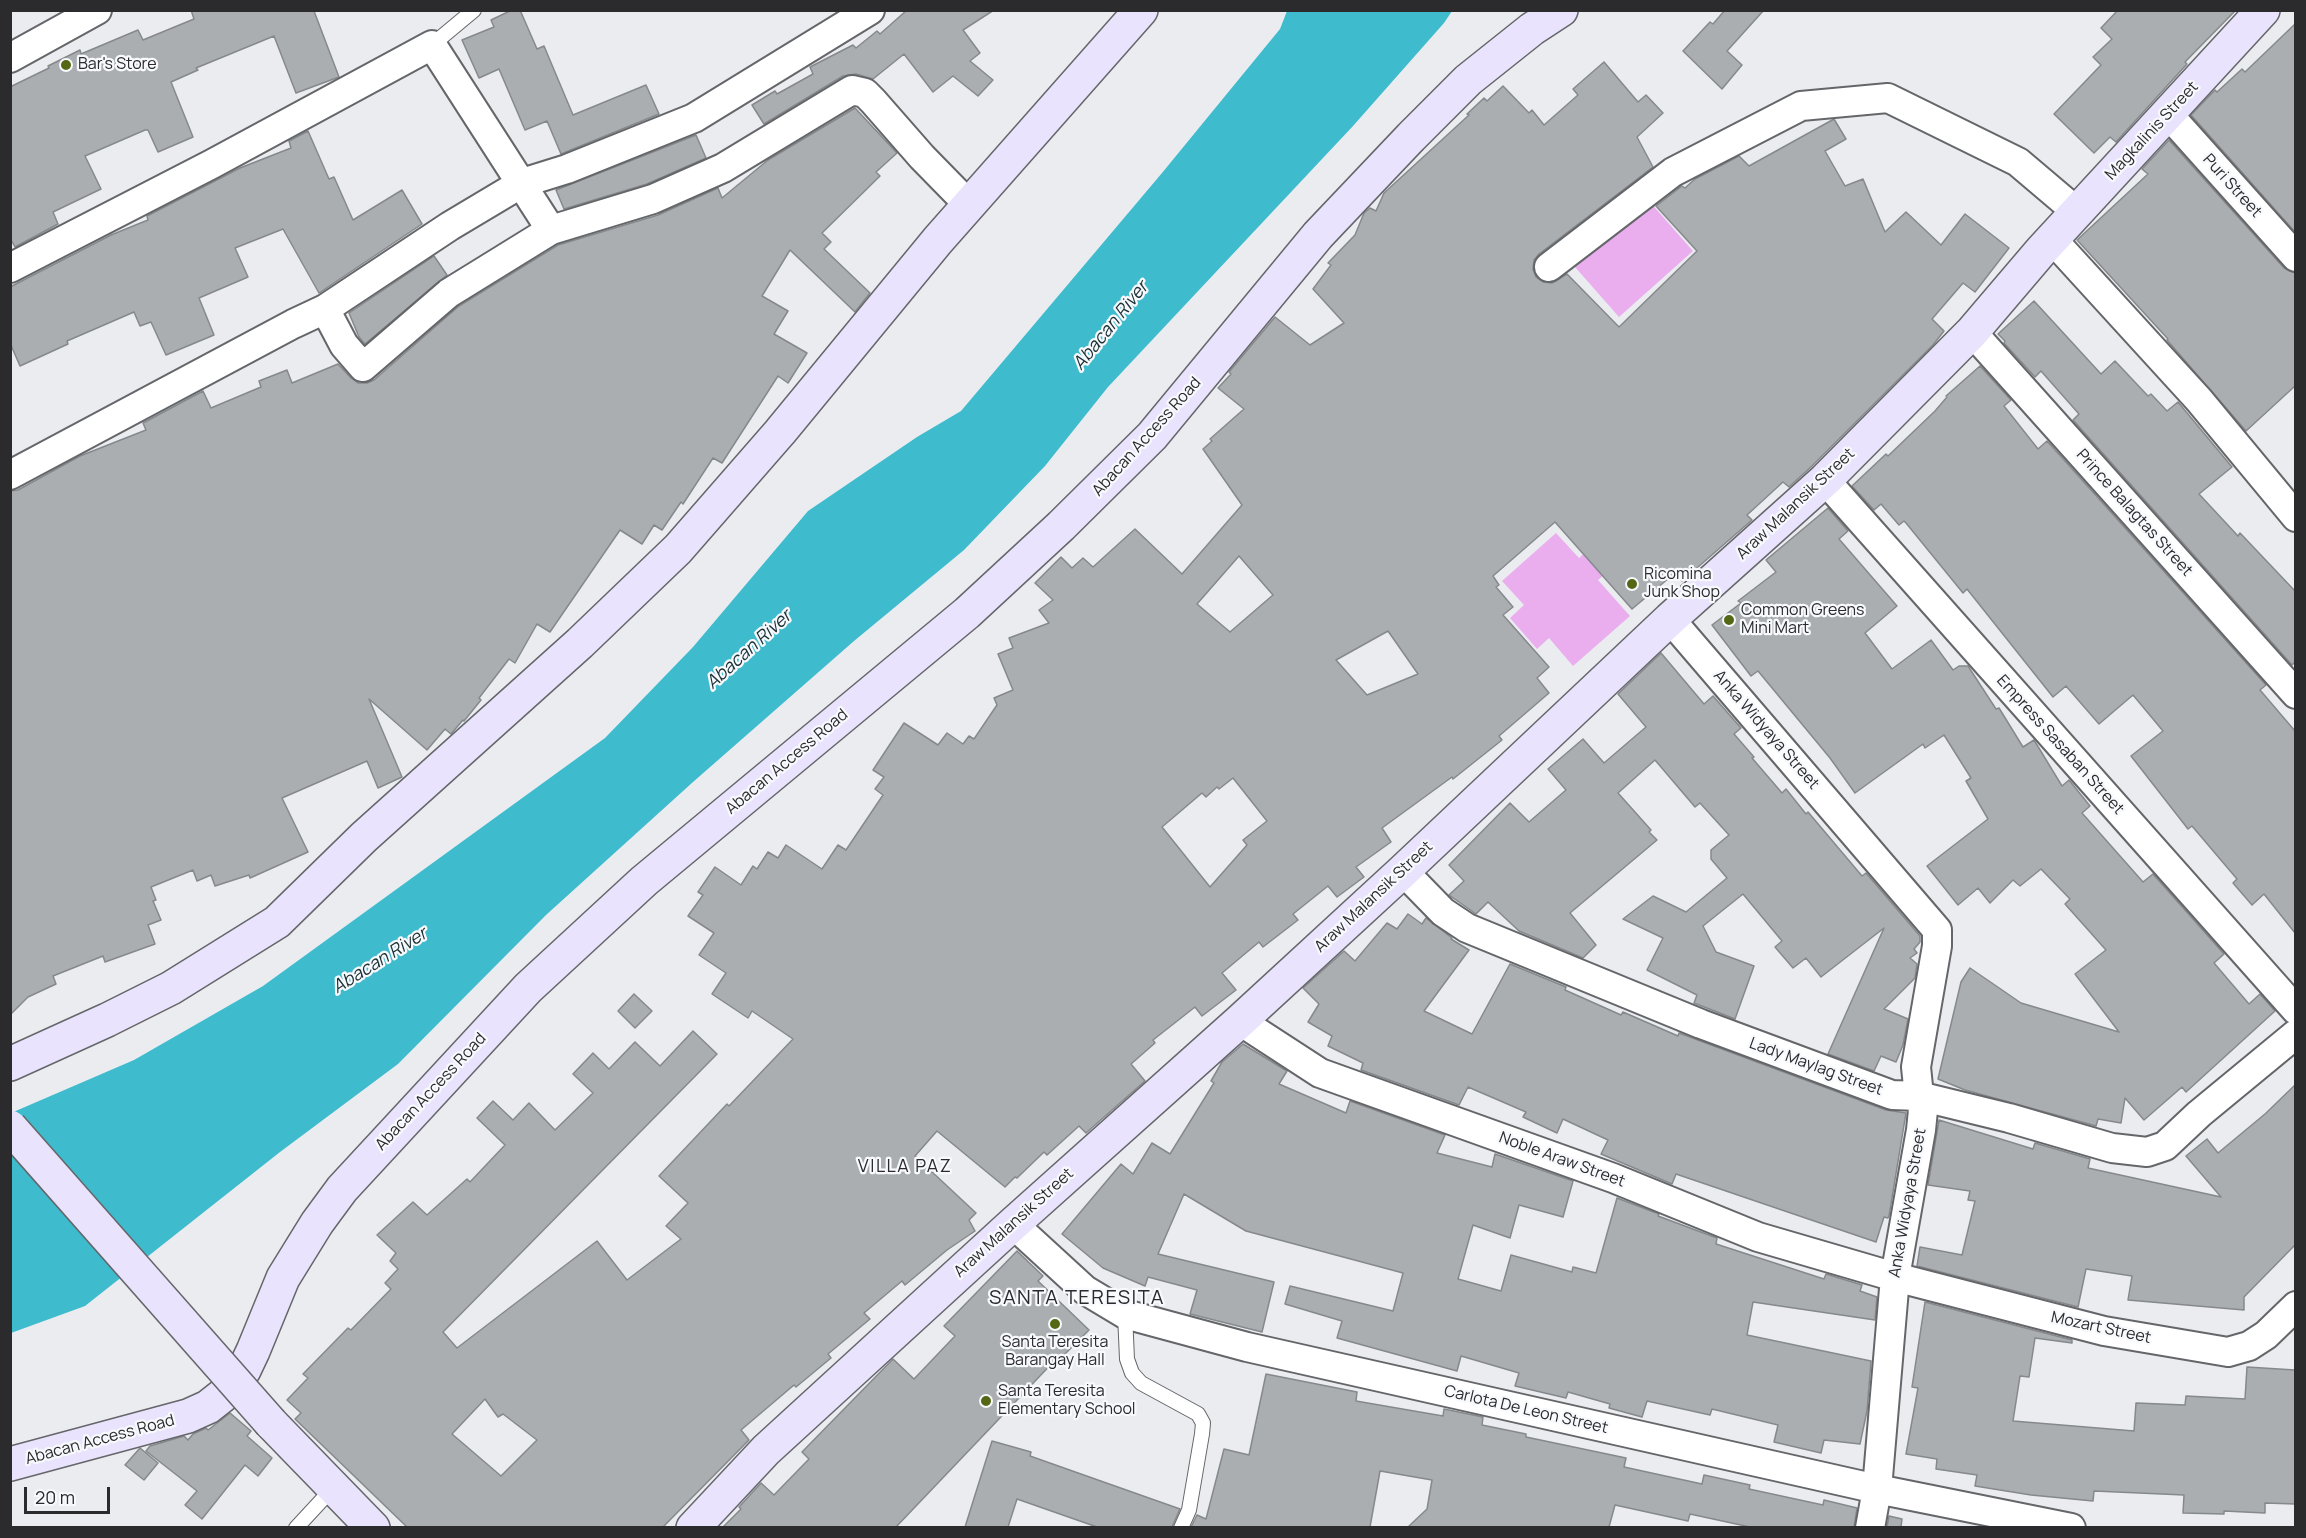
<!DOCTYPE html>
<style>
body{margin:0}
#map{position:relative;width:2306px;height:1538px;overflow:hidden;background:#eaecf0;font-family:Manrope,sans-serif}
canvas{display:block}
.frame{position:absolute;inset:0;border:12px solid #2b2b2d;pointer-events:none}
.scale{position:absolute;left:24px;top:1487px;width:86px;height:27px;box-sizing:border-box;border:3px solid #2b2b2d;border-top:0;padding-left:8px;font-size:18px;line-height:21px;white-space:nowrap;color:#2b2b2d;-webkit-text-stroke:4px #f7f9fd;paint-order:stroke}
</style>
<div id="map">
<canvas width="2306" height="1538"></canvas>
<div class="frame"></div>
<div class="scale">20 m</div>
</div>
<script>
const ctx = document.querySelector('canvas').getContext('2d');
ctx.lineJoin = 'round';
function paint(path, color) {
  ctx.fillStyle = color;
  ctx.fill(path, 'evenodd');
}
function poly(rows) {
  const path = new Path2D();
  for (const r of rows) {
    path.moveTo(r[0], r[1]);
    for (let i = 2; i < r.length; i += 2) path.lineTo(r[i], r[i + 1]);
  }
  return path;
}
function trace(path, color, width, dash) {
  ctx.strokeStyle = color;
  ctx.lineWidth = width;
  ctx.lineCap = dash ? 'butt' : 'round';
  ctx.setLineDash(dash || []);
  ctx.stroke(path);
}
function write(font, color, halo, rows, align = 'center') {
  ctx.font = font + ' Manrope,sans-serif';
  ctx.lineWidth = 4.5;
  ctx.setLineDash([]);
  ctx.textBaseline = 'middle';
  ctx.strokeStyle = halo;
  ctx.fillStyle = color;
  for (const [text, x, y, turn = 0] of rows) {
    ctx.save();
    ctx.translate(x, y);
    ctx.rotate((+turn || 0) * Math.PI / 180);
    ctx.textAlign = isNaN(turn) ? turn : align;
    if (halo) ctx.strokeText(text, 0, 0);
    ctx.fillText(text, 0, 0);
    ctx.restore();
  }
}
paint(poly([
 [1649,201,1693,251,1619,317,1575,267],
 [1556,533,1579,558,1595,544,1614,566,1598,580,1630,616,1573,666,1549,638,1537,649,1510,618,1524,605,1502,581]
]), '#eaaeef');
paint(poly([
 [1287,11,1452,11,1444,23,1353,126,1108,387,1045,466,964,550,854,641,693,782,546,915,398,1064,280,1152,85,1306,11,1333,11,1113,134,1060,263,986,605,738,693,647,808,511,917,437,961,411,1162,173,1280,29]
]), '#3ebcce');
const building = poly([
 [191,10,314,11,339,77,296,93,274,36,196,68,198,70,171,82,193,137,158,152,148,130,145,130,85,156,101,189,53,212,58,224,15,247,10,238,10,87,49,68,48,66,80,50,81,54,138,30,143,40,194,19,191,10],
 [512,10,520,10,537,49,544,46,573,115,646,85,659,114,561,154,547,121,525,130,499,69,479,78,462,40,494,27,491,20,512,10],
 [907,10,994,10,963,30,980,53,970,61,993,80,978,96,953,76,933,92,904,54,873,79,856,74,843,76,764,124,752,105,775,91,777,94,813,74,810,67,853,45,856,48,877,31,880,34,907,10],
 [1725,10,1764,10,1727,51,1742,65,1722,89,1683,51,1710,22,1713,24,1725,10],
 [2118,10,2236,10,2185,62,2187,64,2116,142,2110,137,2094,153,2054,114,2101,65,2093,57,2112,39,2101,28,2118,10],
 [2295,24,2295,232,2191,115,2215,90,2217,92,2242,69,2245,72,2295,24],
 [1604,62,1638,102,1646,95,1663,113,1637,137,1653,167,1539,254,1534,260,1533,269,1536,277,1543,282,1552,283,1567,274,1619,327,1697,251,1656,206,1682,186,1685,188,1695,179,1739,156,1749,166,1834,119,1846,139,1825,151,1845,186,1863,179,1885,232,1906,212,1941,245,1965,214,2009,248,1975,292,1963,283,1932,319,1944,331,1933,345,1812,466,1789,487,1783,482,1747,515,1752,520,1682,581,1675,573,1632,609,1555,522,1493,576,1499,585,1496,587,1513,607,1503,615,1549,667,1537,678,1549,693,1499,736,1502,740,1453,779,1452,777,1382,828,1391,842,1356,867,1364,877,1337,897,1328,886,1293,914,1298,920,1263,947,1259,942,1222,973,1236,990,1202,1016,1195,1007,1153,1040,1155,1043,1131,1064,1145,1081,1086,1133,1079,1126,1047,1155,1044,1152,1017,1178,1015,1177,1005,1187,937,1131,915,1156,976,1213,969,1220,975,1231,947,1250,905,1285,902,1281,864,1313,870,1319,828,1354,831,1358,796,1387,794,1385,741,1430,749,1440,663,1527,407,1527,295,1419,301,1413,287,1400,308,1378,303,1374,348,1328,351,1330,391,1289,385,1283,398,1269,390,1261,396,1253,377,1235,413,1202,427,1215,467,1179,470,1182,505,1145,477,1118,493,1101,513,1120,529,1103,555,1130,593,1093,573,1074,593,1053,609,1069,635,1042,660,1066,693,1031,717,1054,443,1332,457,1348,597,1241,627,1280,681,1239,666,1226,688,1203,659,1176,727,1104,729,1106,793,1039,752,1011,748,1018,712,994,726,973,699,955,714,933,688,916,703,895,698,892,715,867,741,885,753,866,757,869,768,852,778,858,786,845,822,869,838,845,846,850,883,795,875,789,884,777,873,770,904,723,938,745,947,733,963,744,969,736,974,739,997,705,994,698,1013,690,998,654,1013,648,1009,638,1049,623,1039,610,1053,600,1035,583,1061,557,1072,568,1083,558,1093,567,1135,529,1182,574,1242,505,1203,449,1212,441,1210,439,1244,409,1218,388,1231,374,1229,372,1275,317,1310,345,1344,323,1313,289,1331,265,1328,263,1355,235,1364,213,1370,208,1376,211,1384,193,1469,115,1467,114,1484,98,1487,101,1503,86,1529,113,1532,110,1544,125,1578,95,1573,89,1604,62],
 [1239,556,1273,595,1230,632,1197,604,1239,556],
 [1388,631,1418,674,1367,695,1336,660,1388,631],
 [1233,778,1267,821,1243,840,1247,845,1210,887,1162,827,1202,793,1206,797,1217,787,1219,789,1233,778],
 [485,1399,498,1417,503,1414,537,1440,501,1476,452,1434,485,1399],
 [855,108,897,153,876,172,880,176,822,233,831,242,824,249,870,293,855,312,790,250,762,296,788,311,774,334,807,353,788,383,778,376,722,463,713,458,683,504,681,502,662,530,654,525,642,544,620,530,550,632,537,624,515,663,509,659,479,698,481,700,464,721,463,720,451,734,445,729,427,750,369,699,402,777,378,788,367,761,282,798,308,852,250,878,249,875,215,886,211,875,197,881,193,870,151,887,156,900,153,901,161,920,148,925,155,944,105,962,103,956,53,976,56,984,28,997,10,1015,10,491,18,490,80,456,146,430,143,423,203,391,211,408,261,387,259,381,287,370,292,383,338,364,351,378,358,383,367,383,374,380,459,306,558,245,658,215,718,188,722,198,768,160,855,108],
 [308,131,329,179,334,177,353,220,402,190,422,224,319,293,283,229,235,248,248,277,199,298,214,335,166,355,151,322,140,326,134,312,67,341,68,344,20,366,10,343,10,287,111,235,148,220,147,216,240,168,291,148,289,141,308,131],
 [696,135,706,158,647,184,564,209,556,190,696,135],
 [2169,140,2284,268,2295,273,2295,386,2246,431,2167,340,2168,339,2077,240,2148,174,2142,169,2169,140],
 [434,256,447,275,365,344,359,337,349,313,434,256],
 [2034,301,2101,374,2115,361,2148,396,2151,394,2167,411,2178,402,2232,467,2199,494,2238,536,2240,533,2295,591,2295,662,2292,665,2073,420,2079,414,2041,371,2035,377,2004,343,2005,341,1998,334,2034,301],
 [1980,366,2011,400,2004,406,2038,449,2047,441,2266,685,2260,690,2295,731,2295,933,2264,894,2252,905,2233,883,2237,879,2192,826,2188,829,2131,756,2163,731,2133,695,2099,724,2066,686,2053,697,1967,589,1963,593,1906,523,1904,521,1899,525,1881,504,1874,510,1852,486,1886,454,1888,456,1935,411,1947,397,1946,396,1980,366],
 [1828,508,1848,531,1839,539,1897,606,1865,633,1892,669,1931,640,1953,670,1959,666,1968,666,1996,709,1999,708,2023,747,2034,740,2062,786,2069,780,2090,806,2082,813,2143,882,2153,874,2224,954,2214,963,2249,1004,2260,994,2275,1011,2186,1092,2182,1087,2144,1120,2125,1098,2121,1123,2098,1119,2096,1126,1965,1090,1938,1079,1961,982,1970,968,2021,1003,2119,1032,2075,974,2106,950,2065,904,2070,899,2041,869,2020,886,2013,880,1990,903,1978,888,1958,905,1927,866,1988,819,1966,781,1971,778,1944,735,1925,748,1923,744,1855,793,1830,758,1758,671,1751,676,1712,625,1741,603,1738,601,1776,572,1766,560,1828,508],
 [1661,653,1704,704,1713,696,1741,728,1734,734,1754,757,1752,758,1782,793,1786,789,1806,814,1808,812,1862,876,1866,873,1920,936,1920,942,1914,949,1917,953,1910,958,1917,964,1915,978,1884,1009,1908,1019,1903,1045,1896,1062,1881,1056,1874,1071,1828,1054,1884,928,1821,977,1806,958,1793,968,1775,947,1782,941,1743,894,1703,926,1716,952,1754,966,1735,1019,1694,1003,1697,995,1647,970,1663,938,1623,919,1653,896,1686,912,1727,878,1711,859,1711,850,1729,835,1700,803,1695,807,1655,760,1618,793,1651,830,1649,832,1657,840,1570,913,1596,945,1583,958,1519,931,1488,902,1476,914,1449,895,1464,881,1449,865,1510,803,1529,822,1566,790,1548,769,1583,739,1604,763,1646,727,1618,694,1661,653],
 [1408,914,1422,924,1426,918,1452,938,1451,939,1469,950,1424,1011,1472,1034,1510,964,1566,987,1565,990,1621,1015,1623,1012,1678,1036,1679,1033,1886,1110,1906,1113,1889,1216,1888,1218,1884,1217,1876,1242,1676,1174,1672,1184,1601,1154,1608,1140,1563,1119,1557,1133,1523,1117,1526,1112,1468,1087,1459,1105,1361,1070,1363,1063,1328,1046,1332,1036,1308,1022,1319,1004,1303,988,1344,951,1355,961,1387,923,1397,929,1408,914],
 [634,994,652,1011,635,1028,618,1011,634,994],
 [1243,1044,1287,1071,1279,1084,1346,1113,1350,1101,1445,1135,1437,1153,1492,1167,1495,1154,1573,1181,1563,1217,1519,1205,1510,1238,1473,1225,1458,1279,1501,1291,1511,1255,1572,1272,1573,1267,1596,1273,1617,1198,1659,1214,1658,1216,1717,1238,1716,1244,1824,1279,1826,1274,1862,1285,1860,1291,1877,1297,1875,1320,1753,1302,1747,1335,1871,1361,1867,1411,1860,1444,1824,1440,1821,1453,1774,1442,1778,1425,1712,1409,1710,1415,1647,1401,1642,1417,1609,1408,1610,1404,1568,1392,1566,1398,1515,1386,1519,1373,1461,1356,1457,1371,1337,1338,1342,1321,1285,1304,1290,1286,1393,1311,1403,1273,1246,1231,1184,1194,1158,1254,1274,1282,1262,1332,1190,1314,1197,1290,1148,1277,1145,1286,1103,1268,1062,1234,1121,1164,1133,1174,1152,1143,1170,1154,1214,1083,1211,1081,1222,1062,1243,1044],
 [2295,1085,2295,1245,2244,1297,2244,1310,2128,1300,2132,1276,2086,1269,2078,1307,1917,1266,1920,1247,1962,1255,1975,1201,1968,1200,1970,1191,1928,1185,1939,1120,2033,1149,2035,1143,2090,1159,2088,1168,2221,1197,2186,1156,2207,1139,2218,1153,2265,1114,2295,1085],
 [1017,1251,1043,1276,1038,1281,1089,1330,1061,1358,1059,1356,896,1527,723,1527,741,1509,739,1507,761,1483,774,1495,809,1459,802,1452,893,1359,914,1379,955,1336,944,1326,1017,1251],
 [1925,1302,2072,1340,2072,1343,2035,1338,2029,1377,2020,1376,2013,1421,2134,1431,2136,1403,2185,1405,2186,1396,2245,1399,2247,1367,2295,1370,2295,1504,2265,1503,2265,1513,2224,1511,2224,1514,2183,1513,2184,1495,2094,1491,2093,1501,2031,1495,1975,1486,1977,1475,1936,1469,1937,1459,1906,1454,1918,1388,1912,1387,1925,1302],
 [1266,1374,1357,1392,1356,1401,1443,1416,1444,1409,1483,1417,1482,1425,1526,1434,1526,1437,1626,1458,1624,1467,1702,1484,1704,1475,1750,1485,1749,1489,1823,1505,1824,1500,1857,1508,1854,1527,1750,1527,1690,1514,1688,1521,1615,1505,1609,1527,1408,1527,1427,1509,1432,1480,1380,1471,1370,1527,1191,1527,1197,1515,1206,1519,1224,1449,1249,1455,1266,1374],
 [230,1413,251,1431,247,1436,272,1458,258,1476,245,1465,202,1519,185,1505,197,1491,146,1451,150,1446,184,1436,188,1440,193,1434,206,1428,208,1430,230,1413],
 [992,1441,1031,1452,1030,1456,1180,1509,1172,1527,1097,1527,1017,1499,1008,1527,965,1527,992,1441],
 [140,1448,158,1463,144,1480,125,1465,140,1448],
 [1889,1516,1902,1519,1901,1527,1887,1527,1889,1516]
]);
paint(building, '#aaaeb0');
trace(building, '#86898c', 1.5);
const lane = poly([
 [432,45,474,10],
 [1125,1314,1127,1359,1132,1373,1141,1383,1198,1414,1203,1423,1202,1434,1189,1510,1181,1528],
 [296,1528,333,1488]
]);
const street = poly([
 [10,58,97,10],
 [2168,114,2296,257],
 [2052,239,2199,400,2296,517],
 [1549,267,1673,172,1801,106,1888,98,2018,162,2077,212],
 [10,268,212,164,432,45,551,230,653,199,723,168,852,90,865,93,873,101,922,157,969,205],
 [325,309,344,345,363,367,449,293,551,230],
 [1972,332,2296,694],
 [10,475,293,324,325,309,450,226,522,183,567,169,694,118,870,10],
 [1825,480,2296,1010],
 [1670,619,1937,930,1937,946,1916,1067,1919,1096,1923,1110,1921,1130,1895,1277,1877,1489,1870,1528],
 [1403,871,1443,912,1467,928,1701,1024,1892,1095,1919,1096,2009,1118,2112,1148,2147,1152,2165,1146,2199,1114,2296,1034],
 [1240,1021,1320,1073,1613,1178,1758,1237,1895,1277,2104,1331,2228,1352,2249,1346,2266,1335,2296,1306],
 [1013,1224,1085,1290,1125,1314,1247,1347,1877,1489,2071,1528]
]);
const secondary = poly([
 [10,1064,107,1020,171,988,277,922,364,837,580,643,678,549,780,432,938,240,1141,10],
 [271,1423,373,1528],
 [10,1464,188,1416,208,1407,227,1392,244,1370,253,1351,283,1278,317,1223,342,1189,528,988,644,881,967,613,1061,526,1152,436,1318,235,1411,137,1468,80,1532,29,1561,10],
 [693,1528,766,1450,1013,1224,1240,1021,1403,871,1670,619,1825,480,1972,332,2041,251,2263,10]
]);
trace(lane, '#646669', 16);
trace(street, '#646669', 32);
trace(secondary, '#646669', 36);
trace(lane, '#fff', 14);
trace(street, '#fff', 28);
trace(secondary, '#eae3fd', 33);
const secondaryBridge = poly([
 [10,1127,271,1423]
]);
trace(secondaryBridge, '#646669', 36, []);
trace(secondaryBridge, '#eae3fd', 33);
for (const [x, y, r, color] of [
 [66,65,6,"#546714"],
 [1632,584,6,"#546714"],
 [1729,620,6,"#546714"],
 [1055,1324,6,"#546714"],
 [986,1401,6,"#546714"]
]) {
  const dot = new Path2D();
  dot.arc(x, y, r, 0, 2 * Math.PI);
  ctx.fillStyle = color;
  ctx.fill(dot);
  trace(dot, '#f7f9fd', 2);
}
write('16px', '#2b2b2d', '#f7f9fd', [
 ["Bar's Store",78,65],
 ["Ricomina",1644,575],
 ["Junk Shop",1644,593],
 ["Common Greens",1741,611],
 ["Mini Mart",1741,629],
 ["Santa Teresita",1055,1343,"center"],
 ["Barangay Hall",1055,1361,"center"],
 ["Santa Teresita",998,1392],
 ["Elementary School",998,1410]
], 'left');
write('16px', '#2b2b2d', '#f7f9fd', [
 ["Magkalinis Street",2152,131,-47],
 ["Puri Street",2232,186,48],
 ["Abacan Access Road",1147,437,-48],
 ["Araw Malansik Street",1796,504,-43],
 ["Prince Balagtas Street",2134,513,48],
 ["Anka Widyaya Street",1766,730,49],
 ["Empress Sasaban Street",2060,745,48],
 ["Abacan Access Road",787,762,-40],
 ["Araw Malansik Street",1374,897,-43],
 ["Lady Maylag Street",1816,1067,20],
 ["Abacan Access Road",431,1092,-47],
 ["Noble Araw Street",1562,1160,20],
 ["Anka Widyaya Street",1908,1203,-80],
 ["Araw Malansik Street",1014,1223,-42],
 ["Mozart Street",2101,1328,12],
 ["Carlota De Leon Street",1526,1410,13],
 ["Abacan Access Road",100,1440,-15]
]);
write('italic 18px', '#1a3033', '#f7f9fd', [
 ["Abacan River",1111,326,-51],
 ["Abacan River",749,650,-42],
 ["Abacan River",380,961,-32]
]);
ctx.letterSpacing = '1.5px';
write('18px', '#2b2b2d', '#f7f9fd', [
 ["VILLA PAZ",905,1167]
]);
ctx.letterSpacing = '0px';
ctx.letterSpacing = '1.5px';
write('20px', '#2b2b2d', '#f7f9fd', [
 ["SANTA TERESITA",1077,1298]
]);
ctx.letterSpacing = '0px';
</script>
